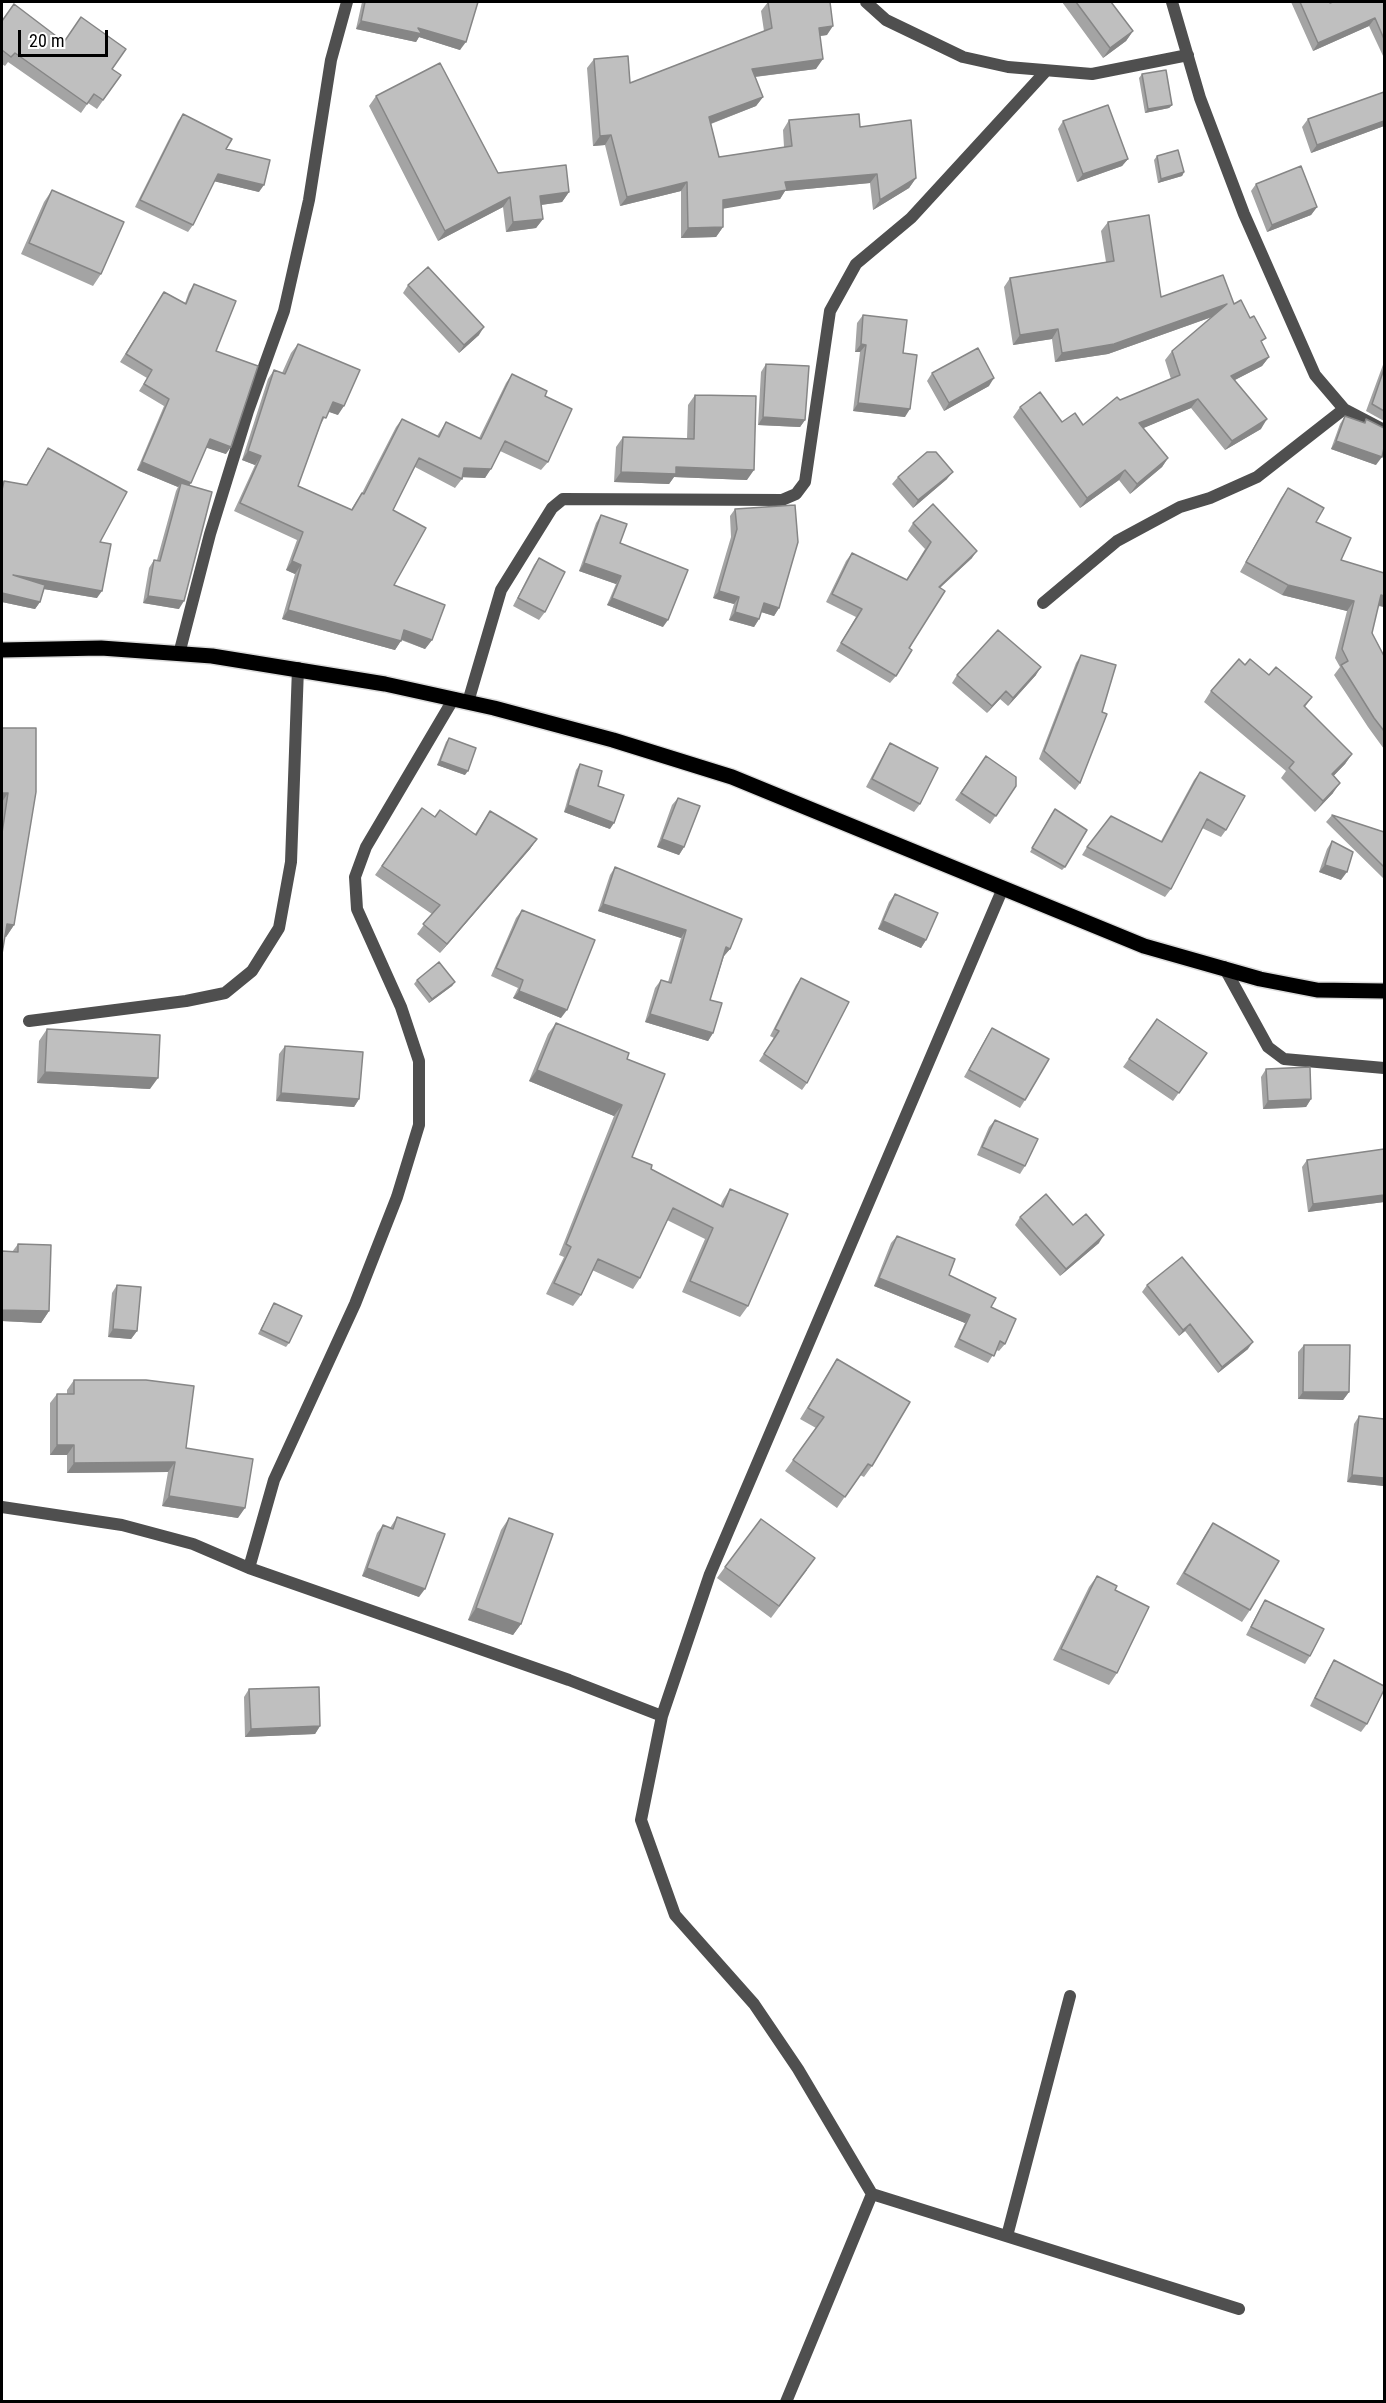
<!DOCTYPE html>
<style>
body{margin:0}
#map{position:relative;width:1386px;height:2403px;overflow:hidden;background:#fff;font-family:"Roboto Condensed",sans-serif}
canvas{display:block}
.frame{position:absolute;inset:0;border:3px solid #000;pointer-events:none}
.scale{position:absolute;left:18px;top:30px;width:90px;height:27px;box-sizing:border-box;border:3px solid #000;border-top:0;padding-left:8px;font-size:18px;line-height:21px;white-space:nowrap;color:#000;-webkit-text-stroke:4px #fff;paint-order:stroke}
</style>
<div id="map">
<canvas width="1386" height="2403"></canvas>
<div class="frame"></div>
<div class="scale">20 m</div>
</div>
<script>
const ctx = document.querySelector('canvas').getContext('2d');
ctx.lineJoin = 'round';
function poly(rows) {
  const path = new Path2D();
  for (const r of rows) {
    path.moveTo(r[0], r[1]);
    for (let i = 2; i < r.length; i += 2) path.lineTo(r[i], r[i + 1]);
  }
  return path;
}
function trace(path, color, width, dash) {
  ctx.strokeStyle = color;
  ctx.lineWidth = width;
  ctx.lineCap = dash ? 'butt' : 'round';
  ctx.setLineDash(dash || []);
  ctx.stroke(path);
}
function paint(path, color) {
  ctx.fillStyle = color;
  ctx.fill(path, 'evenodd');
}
const primary = poly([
 [2,650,101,648,212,656,385,684,494,708,613,740,732,777,1144,946,1260,979,1317,990,1384,991]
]);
trace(primary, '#dbdbdb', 18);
trace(poly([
 [866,2,886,20,963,57,1008,67,1092,74,1188,55],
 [1172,2,1200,98,1244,214,1315,375,1344,409,1384,430],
 [1043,603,1117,541,1180,507,1210,498,1257,477,1344,409],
 [179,654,210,534,248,411,284,311,309,200,331,60,347,2],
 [468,702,501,590,552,508,563,499,782,500,796,494,805,482,830,311,856,264,911,218,1046,71],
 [1003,888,710,1574,662,1716,641,1820,675,1915,754,2004,798,2069,872,2194,1239,2309],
 [1224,967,1268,1047,1284,1059,1384,1068],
 [29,1021,186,1001,225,993,252,971,279,928,291,862,298,668],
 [2,1507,122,1525,193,1544,249,1568,569,1680,662,1716],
 [249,1568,274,1480,355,1304,397,1197,419,1125,419,1061,401,1007,357,909,355,877,366,847,454,698],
 [1007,2236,1070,1996],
 [786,2402,872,2194]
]), '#4f4f4f', 12);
trace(primary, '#000', 15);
paint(poly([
 [362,2,478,2,460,50,419,37,416,42,356,29],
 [768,2,830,2,827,35,820,36,816,69,755,77,763,97,756,106,711,124,719,157,784,147,783,130,789,120,860,127,916,178,909,188,873,210,870,183,785,191,780,199,723,208,723,227,716,237,681,238,681,191,620,206,605,145,593,146,587,68,594,59,630,83,764,31,761,11],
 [1062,2,1111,2,1133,31,1126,41,1103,58],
 [1291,2,1330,2,1330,3,1384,2,1384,58,1369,26,1313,51],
 [2,21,64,42,112,69,121,75,97,109,88,103,81,113,8,62,5,66,2,64],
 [1142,74,1172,105,1169,108,1145,113,1139,78],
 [1384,92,1384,126,1311,153,1302,127,1308,119],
 [376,96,498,173,569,192,562,202,541,205,543,219,536,228,506,232,503,207,438,241,369,106],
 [183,114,226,149,259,192,214,181,193,225,188,232,135,207,178,121],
 [1063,121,1128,159,1122,166,1077,182,1058,129],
 [1157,156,1184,172,1182,176,1158,183,1154,160],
 [1256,184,1317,207,1311,215,1267,232,1251,191],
 [52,190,101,274,93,286,21,254,44,202],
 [1108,222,1161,297,1234,304,1262,344,1269,357,1262,366,1235,380,1261,429,1225,450,1191,408,1143,428,1168,458,1162,467,1130,494,1119,480,1080,508,1013,417,1020,407,1062,422,1083,425,1120,400,1171,379,1165,360,1172,351,1212,317,1108,354,1055,362,1052,339,1013,345,1004,287,1010,278,1106,262,1101,231],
 [194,284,216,351,226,454,206,447,189,486,179,609,143,603,149,568,154,560,157,560,176,491,178,487,137,470,164,406,139,391,147,378,120,362,164,292,185,303,189,292],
 [408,285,479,335,459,353,403,293],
 [863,315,905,417,853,411,860,352,855,352,857,323],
 [298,344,338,415,328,411,320,426,298,486,351,510,356,502,362,493,396,427,402,419,437,436,446,422,479,438,506,383,512,374,545,396,548,462,541,470,500,451,485,478,462,477,462,479,455,488,415,467,393,510,394,585,432,640,425,649,401,640,395,650,282,619,295,574,286,570,297,540,234,511,255,465,242,460,268,379,274,370,282,373,291,353],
 [1384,362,1384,421,1366,411],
 [766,364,805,420,800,427,758,425,761,372],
 [932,373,989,386,944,411,927,381],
 [695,395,747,480,674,477,669,484,614,482,616,447,623,437,687,439,688,405],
 [1345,416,1364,423,1366,419,1376,465,1331,449,1340,424],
 [48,448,100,542,97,598,44,589,40,602,35,609,2,602,2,484,4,481,26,485],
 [898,477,947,479,913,508,892,484],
 [1288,488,1316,522,1341,560,1384,573,1384,607,1378,606,1372,633,1384,656,1384,749,1368,727,1334,675,1340,667,1335,658,1347,611,1282,595,1240,572,1281,498],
 [735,509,779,608,774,616,761,612,759,619,754,627,729,620,734,604,713,598,731,537,730,516],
 [601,515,620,543,663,627,607,605,616,584,579,571,596,523],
 [913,523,972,558,940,588,896,676,890,683,836,651,856,617,826,602,846,561,852,553,906,580,925,549,908,531],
 [539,558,545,612,539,620,513,606,534,565],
 [1081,655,1080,783,1075,790,1039,759,1076,663],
 [1245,665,1269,675,1312,697,1305,707,1352,754,1345,764,1333,776,1333,793,1315,812,1281,778,1286,771,1204,702,1211,691],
 [957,675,1036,675,1008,706,1000,699,987,713,952,683],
 [2,728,36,728,14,925,6,937,5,936,2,954],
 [449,738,465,775,437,765,446,742],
 [890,743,920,804,914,812,866,787,885,751],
 [986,756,1016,786,990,824,955,800],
 [580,764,598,786,610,829,564,812,576,770],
 [1200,772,1226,830,1221,837,1202,828,1171,889,1165,897,1082,855,1087,847,1161,841,1194,780],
 [678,798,684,847,679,855,657,847,672,805],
 [422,808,435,817,475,834,490,811,537,839,530,849,440,953,417,934,432,914,375,875],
 [1052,813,1065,867,1062,870,1030,852],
 [1332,815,1384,832,1384,879,1383,878,1326,822],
 [1332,841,1341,880,1319,872,1327,849],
 [615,867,730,949,724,956,710,1000,713,1033,708,1041,645,1022,655,988,661,980,668,982,681,938,598,911,610,875],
 [895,894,926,940,921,948,878,929,889,902],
 [522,910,561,1018,513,998,518,988,491,976,516,918],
 [801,978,807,1083,802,1090,759,1061,774,1038,770,1036,796,985],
 [417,980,455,982,452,986,429,1003,414,984],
 [1157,1019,1207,1053,1173,1101,1123,1067],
 [556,1023,627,1059,632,1157,651,1169,720,1206,723,1200,730,1189,748,1306,740,1317,682,1292,705,1239,667,1220,640,1278,633,1289,592,1270,581,1295,573,1306,546,1294,564,1257,559,1255,614,1116,529,1081,548,1034],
 [992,1028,1025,1100,1020,1108,964,1077,987,1036],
 [47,1029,150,1089,37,1083,39,1041],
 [285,1046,359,1099,354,1107,276,1101,279,1054],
 [1266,1069,1311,1099,1306,1107,1263,1109,1261,1077],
 [995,1120,1025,1166,1020,1174,977,1155,989,1127],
 [1384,1149,1384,1202,1308,1212,1302,1167,1307,1160],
 [1020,1217,1073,1225,1099,1243,1060,1276,1015,1225],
 [897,1236,991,1307,1005,1344,999,1351,996,1350,988,1363,954,1347,965,1323,874,1286,891,1243],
 [18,1244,49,1311,41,1323,2,1321,2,1251,12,1252],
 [117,1285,137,1331,131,1339,108,1337,112,1293],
 [1147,1285,1248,1349,1218,1373,1185,1331,1179,1336,1142,1292],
 [274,1303,289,1343,286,1347,258,1334],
 [1304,1345,1349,1392,1343,1400,1298,1399,1298,1352],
 [837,1359,872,1466,864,1477,860,1475,837,1508,785,1471,816,1428,800,1419],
 [74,1380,186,1448,238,1518,162,1506,168,1472,67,1473,67,1455,50,1455,50,1403,57,1394,67,1394,67,1390],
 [1359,1416,1384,1419,1384,1486,1347,1482,1354,1424],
 [397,1517,419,1597,362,1576,377,1533,383,1525,390,1528],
 [509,1518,521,1624,513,1635,468,1620,501,1530],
 [1213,1523,1250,1610,1242,1622,1176,1584,1205,1535],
 [725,1567,807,1570,771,1618,717,1578],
 [1097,1576,1115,1590,1117,1673,1109,1685,1053,1660,1089,1587],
 [1265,1600,1310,1656,1305,1664,1246,1635,1260,1608],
 [1334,1660,1367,1724,1361,1732,1310,1706,1329,1668],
 [249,1689,320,1726,315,1734,245,1737,244,1697]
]), '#a4a4a4');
paint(poly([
 [1375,18,1369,26,1313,51,1318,43],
 [361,21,418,28,466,42,460,50,419,37,416,42,356,29],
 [833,26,827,35,812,37,819,28],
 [1133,31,1126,41,1103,58,1110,48],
 [823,59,816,69,745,78,752,69],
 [763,97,756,106,702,127,709,117],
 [1172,105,1169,108,1145,113,1148,109],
 [1384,121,1384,126,1311,153,1317,145],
 [611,135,605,145,593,146,600,136],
 [1128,159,1122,166,1077,182,1083,174],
 [1184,172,1182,176,1158,183,1161,179],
 [218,174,264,185,259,192,213,181],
 [877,174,870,183,785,191,780,199,716,210,723,200,785,182],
 [916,178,909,188,873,210,880,200],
 [687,182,681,191,620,206,627,197],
 [569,192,562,202,533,206,540,196],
 [510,197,503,207,438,241,445,231],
 [1317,207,1311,215,1267,232,1272,225],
 [543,219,536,228,506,232,513,222],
 [723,227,716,237,681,238,688,228],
 [1227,304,1220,314,1108,354,1055,362,1062,353],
 [484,327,479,335,459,353,464,345],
 [1058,329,1052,339,1013,345,1020,335],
 [861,344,866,345,860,352,855,352],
 [1269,357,1262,366,1225,385,1231,376],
 [994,378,989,386,944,411,949,403],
 [1198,399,1191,408,1132,433,1139,423],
 [333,402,344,406,338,415,326,411],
 [858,403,910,409,905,417,853,411],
 [763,417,805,420,800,427,758,425],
 [1267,419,1261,429,1225,450,1232,441],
 [210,439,231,447,226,454,204,447],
 [1336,441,1382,457,1376,465,1331,449],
 [248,451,261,456,255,465,242,460],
 [1168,458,1162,467,1130,494,1137,484],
 [142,462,191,483,186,490,181,483,178,487,137,470],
 [676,467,754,470,747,480,674,477,669,484,614,482,621,472],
 [464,468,491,469,485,478,458,477],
 [1125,470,1119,480,1080,508,1087,498],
 [953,472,947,479,913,508,918,500],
 [977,551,972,558,933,594,939,587],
 [292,561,301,565,295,574,286,570],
 [584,563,621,576,616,584,579,571],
 [13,575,102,591,97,598,8,583],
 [1288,585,1354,601,1347,611,1282,595],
 [719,591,739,597,734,604,713,598],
 [2,593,40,602,35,609,2,602],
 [1381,595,1384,596,1384,607,1374,604],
 [148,596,184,601,179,609,143,603],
 [612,598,668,620,663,627,607,605],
 [764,603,779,608,774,616,758,611],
 [288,610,401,641,395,650,282,619],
 [735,612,759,619,754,627,729,620],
 [404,630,432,640,425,649,398,638],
 [1041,667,1036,675,1008,706,1013,698],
 [1006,691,1000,699,987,713,992,706],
 [1352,754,1345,764,1325,785,1332,774],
 [440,761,468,771,465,775,437,765],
 [1340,783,1333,793,1315,812,1323,801],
 [2,793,8,793,2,802],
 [568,805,614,823,610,829,564,812],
 [537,839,530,849,440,953,447,944],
 [662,839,684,847,679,855,657,847],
 [1325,865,1347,872,1341,880,1319,872],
 [603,904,686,930,681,938,598,911],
 [883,921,926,940,921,948,878,929],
 [7,924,14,925,6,937,2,936],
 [726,947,730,949,724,956,721,955],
 [455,982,452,986,429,1003,432,999],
 [519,991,567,1010,561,1018,513,998],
 [650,1014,713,1033,708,1041,645,1022],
 [537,1070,622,1105,614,1116,529,1081],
 [45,1072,158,1078,150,1089,37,1083],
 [281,1093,359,1099,354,1107,276,1101],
 [1311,1099,1306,1107,1263,1109,1268,1101],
 [1384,1195,1384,1202,1308,1212,1313,1204],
 [1104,1235,1099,1243,1060,1276,1066,1269],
 [879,1278,970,1315,965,1323,874,1286],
 [2,1310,49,1311,41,1323,2,1321],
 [1190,1324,1185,1331,1179,1336,1183,1330],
 [113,1329,137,1331,131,1339,108,1337],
 [1253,1342,1248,1349,1218,1373,1222,1367],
 [1303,1392,1349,1392,1343,1400,1298,1399],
 [57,1445,74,1445,67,1455,50,1455],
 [175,1462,168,1472,67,1473,74,1463],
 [1352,1475,1384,1478,1384,1486,1347,1482],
 [169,1496,245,1508,238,1518,162,1506],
 [367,1568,425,1589,419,1597,362,1576],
 [476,1608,521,1624,513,1635,468,1620],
 [320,1726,315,1734,245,1737,251,1729]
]), '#868686');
const building = poly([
 [365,2,478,2,466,42,418,28,422,34,361,21,365,2],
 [768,2,830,2,833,26,819,28,823,59,752,69,763,97,709,117,719,157,792,146,789,120,859,114,860,127,911,120,916,178,880,200,877,174,785,182,787,190,723,200,723,227,688,228,687,182,627,197,611,135,600,136,594,59,628,56,630,83,772,28,768,2],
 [1076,2,1111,2,1133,31,1110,48,1076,2],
 [1300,2,1330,2,1330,3,1333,2,1384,2,1384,39,1375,18,1318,43,1300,2],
 [14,4,64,42,81,17,126,49,112,69,121,75,103,100,94,94,87,104,15,53,11,57,2,50,2,21,14,4],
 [440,63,498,173,566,165,569,192,540,196,543,219,513,222,510,197,445,231,376,96,440,63],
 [1166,70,1172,105,1148,109,1142,74,1166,70],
 [1384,92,1384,121,1317,145,1308,119,1384,92],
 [1108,105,1128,159,1083,174,1063,121,1108,105],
 [183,114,232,139,226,149,270,160,264,185,218,174,193,225,140,200,183,114],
 [1178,150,1184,172,1161,179,1157,156,1178,150],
 [1301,166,1317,207,1272,225,1256,184,1301,166],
 [52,190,124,222,101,274,29,243,52,190],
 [1149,215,1161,297,1223,275,1234,304,1241,300,1250,318,1254,316,1266,338,1261,341,1269,357,1231,376,1267,419,1232,441,1198,399,1139,423,1168,458,1137,484,1125,470,1087,498,1020,407,1040,392,1062,422,1075,413,1083,425,1117,397,1120,400,1180,375,1172,351,1227,304,1114,344,1062,353,1058,329,1020,335,1010,278,1114,261,1108,222,1149,215],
 [428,267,484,327,464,345,408,285,428,267],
 [194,284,236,301,216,351,258,366,231,447,210,439,191,483,142,462,169,399,144,384,152,370,126,354,164,292,186,304,194,284],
 [863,315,907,320,903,353,917,355,910,409,858,403,866,345,861,344,863,315],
 [298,344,360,370,344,406,333,402,326,418,323,417,298,486,352,510,362,493,364,494,402,419,439,437,446,422,481,439,512,374,547,391,545,396,572,409,548,462,505,441,491,469,464,468,462,479,419,458,393,510,426,528,394,585,445,605,432,640,404,630,401,641,288,610,301,565,292,561,303,532,240,503,261,456,248,451,274,370,285,374,298,344],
 [978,348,994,378,949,403,932,373,978,348],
 [766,364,809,366,805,420,763,417,766,364],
 [1384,369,1384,411,1372,404,1384,369],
 [695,395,756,396,754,470,676,467,676,474,621,472,623,437,694,439,695,395],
 [1345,416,1365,423,1366,419,1384,428,1384,448,1382,457,1336,441,1345,416],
 [48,448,127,492,100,542,111,544,102,591,13,575,45,585,40,602,2,593,2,490,4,481,27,485,48,448],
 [927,452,936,452,953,472,918,500,898,477,927,452],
 [181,483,212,492,184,601,148,596,154,560,160,561,181,483],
 [1288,488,1324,508,1316,522,1351,538,1341,560,1384,573,1384,596,1381,595,1372,633,1384,656,1384,731,1374,718,1341,665,1348,661,1342,649,1354,601,1288,585,1246,562,1288,488],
 [933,504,977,551,939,587,945,591,909,648,912,650,896,676,841,643,862,609,832,594,852,553,907,580,931,542,913,523,933,504],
 [795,505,798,542,779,608,764,603,759,619,735,612,739,597,719,591,737,529,735,509,795,505],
 [601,515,627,524,620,543,688,570,668,620,612,598,621,576,584,563,601,515],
 [539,558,565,572,545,612,518,598,539,558],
 [998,630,1041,667,1013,698,1006,691,992,706,957,675,998,630],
 [1081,655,1116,665,1102,712,1107,714,1080,783,1044,751,1081,655],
 [1239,659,1245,665,1250,659,1269,675,1276,667,1312,697,1304,706,1352,754,1332,774,1340,783,1323,801,1289,768,1294,762,1211,691,1239,659],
 [2,728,36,728,36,792,14,925,7,924,2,954,2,833,8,793,2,793,2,728],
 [449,738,476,748,468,771,440,761,449,738],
 [890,743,938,768,920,804,872,779,890,743],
 [986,756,1016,777,1016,786,996,816,961,793,986,756],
 [580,764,602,771,598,786,624,795,614,823,568,805,580,764],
 [1200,772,1245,796,1226,830,1207,819,1171,889,1087,847,1111,816,1162,842,1200,772],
 [678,798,700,806,684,847,662,839,678,798],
 [422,808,435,817,440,810,476,835,490,811,537,839,447,944,423,924,440,905,382,866,422,808],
 [1055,809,1087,830,1065,867,1032,848,1055,809],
 [1332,815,1384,832,1384,867,1332,815],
 [1332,841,1353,852,1347,872,1325,865,1332,841],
 [615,867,742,919,730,949,726,947,710,1000,722,1003,713,1033,650,1014,661,980,671,983,686,930,603,904,615,867],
 [895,894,938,913,926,940,883,921,895,894],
 [522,910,595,940,567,1010,519,991,523,980,496,968,522,910],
 [439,962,455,982,432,999,417,980,439,962],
 [801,978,849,1002,807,1083,764,1054,779,1031,775,1029,801,978],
 [1157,1019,1207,1053,1179,1093,1129,1059,1157,1019],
 [556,1023,629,1053,627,1059,665,1074,632,1157,652,1165,651,1169,723,1207,730,1189,788,1214,748,1306,690,1281,713,1228,673,1208,640,1278,598,1259,581,1295,554,1283,571,1247,566,1244,622,1105,537,1070,556,1023],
 [992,1028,1049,1059,1025,1100,969,1070,992,1028],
 [47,1029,160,1035,158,1078,45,1072,47,1029],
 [285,1046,363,1052,359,1099,281,1093,285,1046],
 [1310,1067,1311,1099,1268,1101,1266,1069,1310,1067],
 [995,1120,1038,1139,1025,1166,982,1147,995,1120],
 [1384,1149,1384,1195,1313,1204,1307,1160,1384,1149],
 [1046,1194,1073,1225,1086,1214,1104,1235,1066,1269,1020,1217,1046,1194],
 [897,1236,955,1259,949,1275,996,1298,991,1307,1016,1319,1005,1344,1000,1341,994,1356,959,1339,970,1315,879,1278,897,1236],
 [18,1244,51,1245,49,1311,2,1310,2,1251,18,1252,18,1244],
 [1182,1257,1253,1342,1222,1367,1190,1324,1183,1330,1147,1285,1182,1257],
 [117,1285,141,1287,137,1331,113,1329,117,1285],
 [274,1303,302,1316,289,1343,261,1330,274,1303],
 [1304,1345,1350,1345,1349,1392,1303,1392,1304,1345],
 [837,1359,910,1402,872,1466,868,1464,845,1497,793,1460,824,1417,808,1408,837,1359],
 [74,1380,146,1380,194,1386,186,1448,253,1459,245,1508,169,1496,175,1462,74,1463,74,1445,57,1445,57,1394,74,1394,74,1380],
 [1359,1416,1384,1419,1384,1478,1352,1475,1359,1416],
 [397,1517,445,1534,425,1589,367,1568,383,1525,393,1529,397,1517],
 [509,1518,553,1534,521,1624,476,1608,509,1518],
 [761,1519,815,1558,779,1606,725,1567,761,1519],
 [1213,1523,1279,1561,1250,1610,1184,1573,1213,1523],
 [1097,1576,1117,1586,1115,1590,1149,1607,1117,1673,1061,1649,1097,1576],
 [1265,1600,1324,1629,1310,1656,1251,1627,1265,1600],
 [1334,1660,1384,1686,1384,1690,1367,1724,1315,1698,1334,1660],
 [319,1687,320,1726,251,1729,249,1689,319,1687]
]);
paint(building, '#bfbfbf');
trace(building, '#868686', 1.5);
</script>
